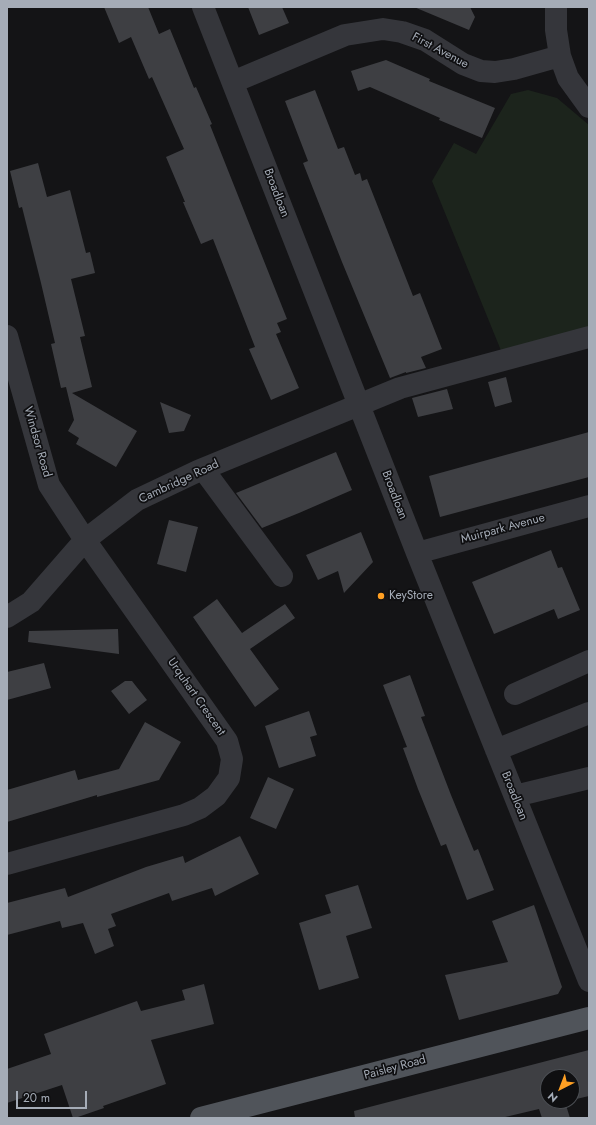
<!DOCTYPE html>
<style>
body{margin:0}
#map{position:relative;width:596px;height:1125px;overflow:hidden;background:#141416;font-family:Jost,sans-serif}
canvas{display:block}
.frame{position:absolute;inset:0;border:8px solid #a5acb7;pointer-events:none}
.north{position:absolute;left:540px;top:1069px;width:40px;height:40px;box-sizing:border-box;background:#0f0f11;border:1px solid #4b4e53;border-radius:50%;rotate:222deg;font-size:11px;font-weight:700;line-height:16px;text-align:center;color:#a5acb7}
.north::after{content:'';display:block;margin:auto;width:14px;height:18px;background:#ffa023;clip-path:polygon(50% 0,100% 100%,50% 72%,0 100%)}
.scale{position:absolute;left:16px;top:1091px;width:71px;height:18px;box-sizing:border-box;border:2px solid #a5acb7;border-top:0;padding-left:5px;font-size:12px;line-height:14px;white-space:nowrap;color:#a5acb7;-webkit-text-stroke:3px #0f0f11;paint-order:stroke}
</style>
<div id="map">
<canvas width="596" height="1125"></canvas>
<div class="frame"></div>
<div class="north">N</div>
<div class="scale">20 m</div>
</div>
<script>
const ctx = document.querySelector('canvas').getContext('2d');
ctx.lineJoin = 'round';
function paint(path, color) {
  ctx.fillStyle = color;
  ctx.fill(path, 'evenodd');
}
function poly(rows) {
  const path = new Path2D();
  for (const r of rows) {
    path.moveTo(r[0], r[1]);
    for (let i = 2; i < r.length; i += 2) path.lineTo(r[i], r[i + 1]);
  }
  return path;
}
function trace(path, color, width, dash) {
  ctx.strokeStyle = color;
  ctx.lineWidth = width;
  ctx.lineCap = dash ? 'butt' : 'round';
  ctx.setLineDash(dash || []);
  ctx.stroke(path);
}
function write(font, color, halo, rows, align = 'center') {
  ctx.font = font + ' Jost,sans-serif';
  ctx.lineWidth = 3.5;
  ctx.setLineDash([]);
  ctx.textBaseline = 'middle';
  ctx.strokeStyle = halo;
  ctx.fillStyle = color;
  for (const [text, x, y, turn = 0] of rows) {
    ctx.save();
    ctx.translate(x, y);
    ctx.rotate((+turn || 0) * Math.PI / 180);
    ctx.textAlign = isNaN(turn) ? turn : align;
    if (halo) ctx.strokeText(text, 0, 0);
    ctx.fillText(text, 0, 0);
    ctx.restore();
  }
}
paint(poly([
 [528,90,557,98,589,125,589,330,502,353,432,181,454,143,476,154,511,94]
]), '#1c241c');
paint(poly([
 [104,7,148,7,159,34,170,29,194,88,196,87,212,124,210,125,287,319,277,323,281,332,276,334,299,388,271,400,249,349,255,347,213,239,201,244,183,202,185,202,166,157,184,149,152,77,149,79,131,37,119,43],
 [248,7,282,7,289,23,259,35],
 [414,7,470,7,475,17,469,30],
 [386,60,430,79,429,81,495,108,482,138,439,120,440,118,370,87,358,91,351,71],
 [315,90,338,149,344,147,355,175,360,173,362,181,367,179,413,296,420,293,442,349,421,357,426,368,406,373,406,372,390,378,342,262,303,163,308,161,285,101],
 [38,163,47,197,70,190,86,253,90,252,95,273,71,279,85,336,80,337,92,387,72,393,137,431,116,467,76,444,79,438,68,431,74,420,66,387,61,388,51,344,55,343,41,283,22,207,19,208,10,171],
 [506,377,512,402,495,407,488,382],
 [447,389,453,409,418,417,412,398],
 [160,402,191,415,184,431,169,433],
 [589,432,589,477,440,517,429,476],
 [336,452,352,490,299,513,262,528,236,493],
 [169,520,198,527,186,572,157,564],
 [361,532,373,562,344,593,338,571,318,580,306,555],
 [551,550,558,568,562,567,580,610,558,619,554,609,494,634,472,582],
 [217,599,242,633,285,604,295,618,250,649,279,689,255,707,193,617],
 [118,629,119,654,28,642,29,631],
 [44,663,51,688,7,700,7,672],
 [410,675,425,716,421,717,451,795,474,851,478,849,494,890,467,900,446,844,441,846,418,789,403,748,407,747,383,685],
 [125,681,132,681,147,700,129,714,111,691],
 [309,711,317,735,310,737,316,756,279,768,265,726],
 [145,722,181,742,159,780,97,797,97,795,7,822,7,790,75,770,78,780,119,769],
 [268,777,294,789,276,829,250,818],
 [240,836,259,874,215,896,212,888,172,901,169,893,111,914,116,926,108,929,114,946,95,954,83,923,62,928,60,921,7,935,7,903,65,888,68,897,146,867,183,856,185,863],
 [358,885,372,928,346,936,359,978,319,990,299,923,331,913,325,895],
 [534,905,562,987,558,994,459,1020,445,975,508,962,492,921],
 [204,984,214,1024,151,1040,166,1084,103,1106,104,1108,75,1118,73,1118,62,1085,7,1103,7,1069,51,1054,44,1034,137,1001,141,1011,185,1000,182,990],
 [589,1050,589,1096,572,1100,572,1077,548,1077,548,1101,569,1101,565,1102,570,1118,542,1118,539,1109,501,1118,355,1118,354,1111]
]), '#3e3f43');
trace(poly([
 [203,7,417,553,589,981],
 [556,7,556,30,560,56,568,78,589,107],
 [233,82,345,35,383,29,402,32,425,40,463,64,481,71,495,72,514,69,560,56],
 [7,336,49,485,85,540,227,741,232,759,229,778,216,796,200,808,184,815,7,864],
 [203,469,282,576],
 [417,553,589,506],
 [7,617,31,602,85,540,137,500,198,471,400,388,589,337],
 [515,694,589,661],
 [496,750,589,713],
 [515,796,589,778]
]), '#35363b', 22);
trace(poly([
 [201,1118,589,1018]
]), '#50545a', 22);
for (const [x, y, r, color] of [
 [381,596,4,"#ffa023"]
]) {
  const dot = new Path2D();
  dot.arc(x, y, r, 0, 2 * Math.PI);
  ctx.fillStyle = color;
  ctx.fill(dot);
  trace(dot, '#0f0f11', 1.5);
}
write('12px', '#a5acb7', '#0f0f11', [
 ["First Avenue",440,51,28],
 ["Broadloan",276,193,69],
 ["Windsor Road",37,442,74],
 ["Cambridge Road",179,482,-25],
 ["Broadloan",394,495,69],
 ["Muirpark Avenue",503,529,-15],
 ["Urquhart Crescent",196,697,55],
 ["Broadloan",514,796,68],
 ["Paisley Road",395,1068,-15]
]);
write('12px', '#a5acb7', '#0f0f11', [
 ["KeyStore",389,596]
], 'left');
</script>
